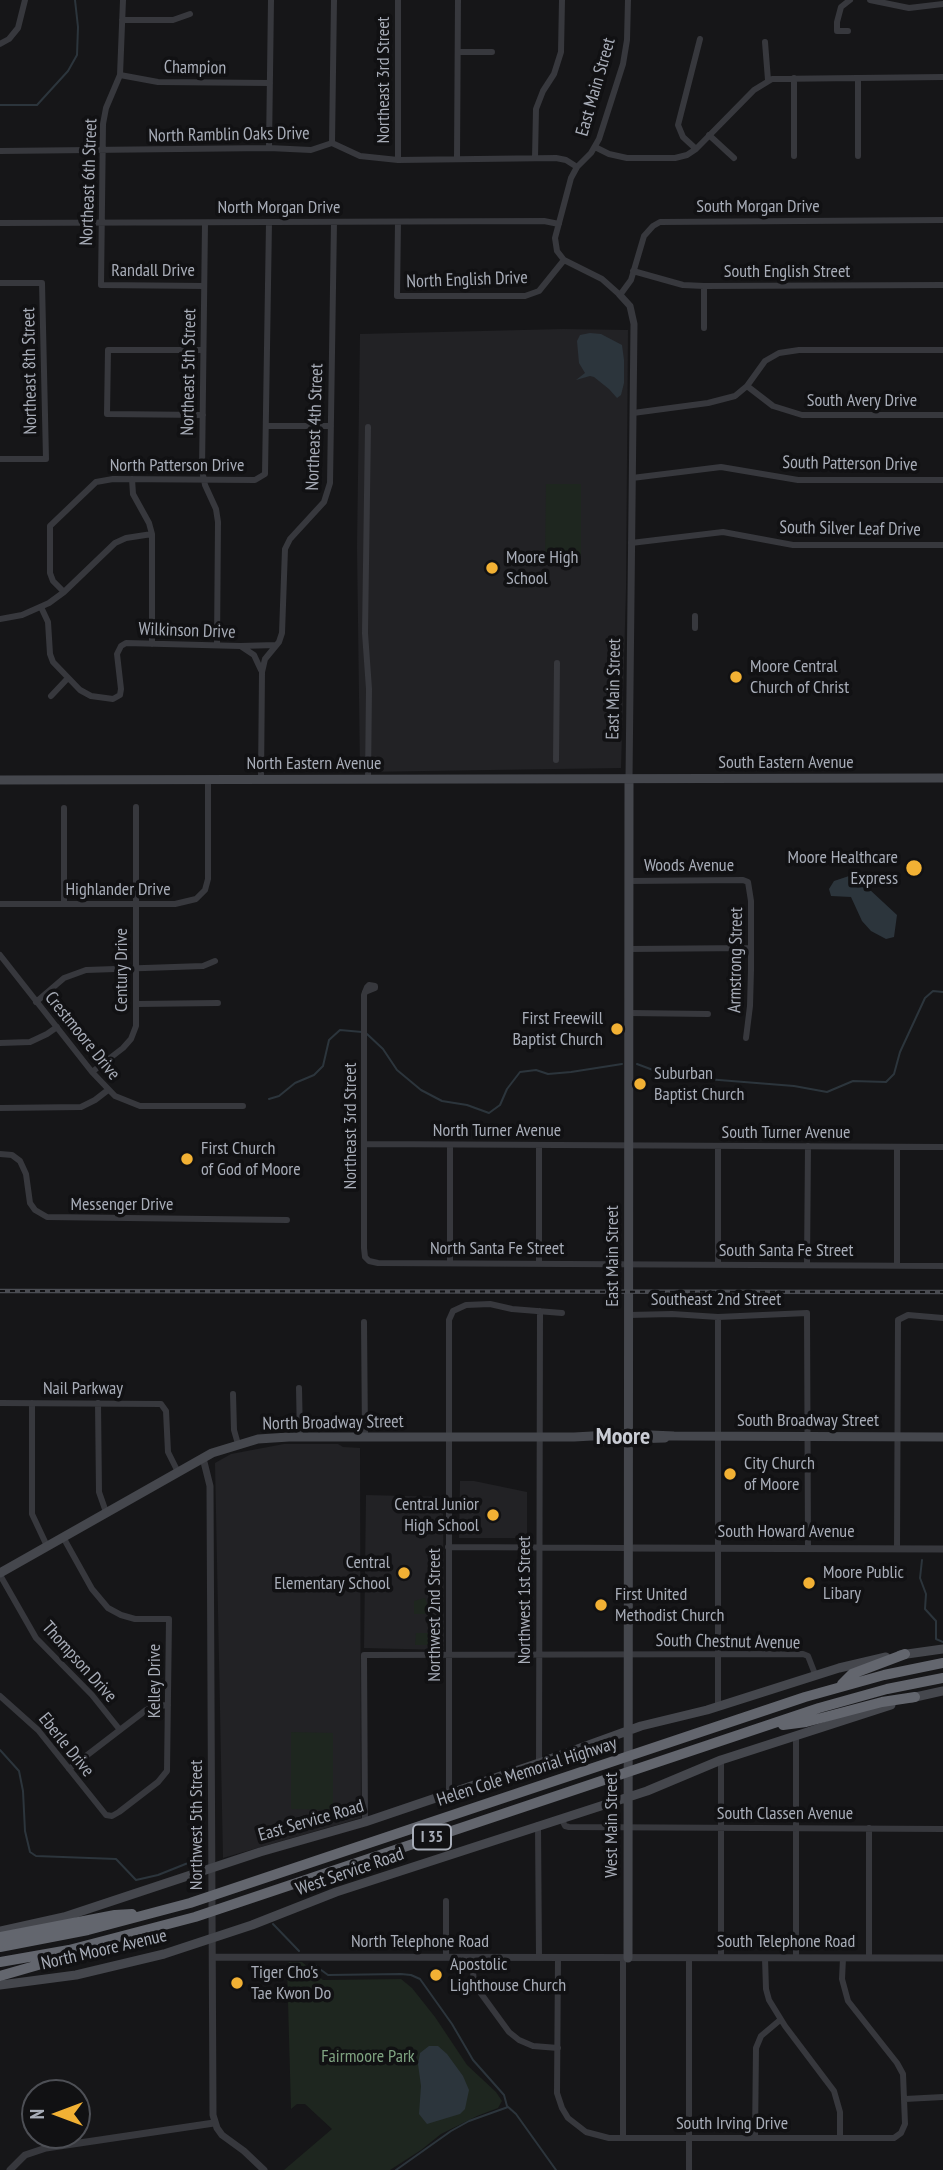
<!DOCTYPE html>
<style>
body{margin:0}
#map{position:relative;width:943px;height:2170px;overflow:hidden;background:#161618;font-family:"PT Sans Narrow",sans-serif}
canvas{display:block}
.north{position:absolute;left:21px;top:2079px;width:70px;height:70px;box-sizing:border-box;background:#111113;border:2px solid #4d4f55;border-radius:50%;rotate:270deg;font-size:19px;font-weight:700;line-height:28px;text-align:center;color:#a8adb8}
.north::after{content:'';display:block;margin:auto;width:24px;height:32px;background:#f2b134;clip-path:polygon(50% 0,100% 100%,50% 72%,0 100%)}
</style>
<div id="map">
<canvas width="943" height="2170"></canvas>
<div class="north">N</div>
</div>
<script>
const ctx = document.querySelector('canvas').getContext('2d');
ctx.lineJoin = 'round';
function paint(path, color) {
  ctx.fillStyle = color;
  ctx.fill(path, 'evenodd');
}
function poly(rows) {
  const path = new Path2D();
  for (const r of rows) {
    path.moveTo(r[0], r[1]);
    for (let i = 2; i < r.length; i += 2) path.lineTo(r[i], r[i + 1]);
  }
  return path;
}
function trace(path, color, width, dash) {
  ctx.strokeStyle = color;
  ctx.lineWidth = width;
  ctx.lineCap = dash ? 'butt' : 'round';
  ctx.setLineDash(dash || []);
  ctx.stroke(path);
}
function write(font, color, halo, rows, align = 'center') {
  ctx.font = font + ' "PT Sans Narrow",sans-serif';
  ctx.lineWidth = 7;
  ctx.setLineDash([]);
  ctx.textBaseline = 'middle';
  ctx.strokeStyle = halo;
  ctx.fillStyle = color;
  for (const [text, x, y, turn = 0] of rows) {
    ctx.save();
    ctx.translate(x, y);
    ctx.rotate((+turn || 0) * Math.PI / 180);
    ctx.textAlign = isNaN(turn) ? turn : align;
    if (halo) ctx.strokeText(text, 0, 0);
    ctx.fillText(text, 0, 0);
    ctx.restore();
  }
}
paint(poly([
 [563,329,628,330,626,589,621,768,360,772,357,547,360,334],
 [284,1444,338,1444,343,1447,360,1448,361,1818,223,1858,215,1463,231,1454],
 [460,1481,474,1481,527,1492,527,1538,459,1538],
 [366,1495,443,1497,444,1650,364,1648]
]), '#222225');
paint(poly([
 [546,484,581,484,581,565,545,564],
 [425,1598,429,1609,425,1614,414,1614,414,1601],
 [416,1633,436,1633,436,1645,415,1645],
 [291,1732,333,1733,333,1810,291,1809],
 [289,1962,302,1962,323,1980,401,1979,412,1988,435,2017,467,2065,496,2092,502,2101,498,2108,477,2116,441,2134,421,2150,390,2170,284,2170,332,2129,305,2104,297,2104,291,2109,287,1966]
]), '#1e261f');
paint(poly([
 [590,333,601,334,622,345,624,360,624,383,621,395,617,398,609,389,594,377,590,376,576,380,585,373,579,363,577,341,580,335],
 [849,876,857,879,869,889,897,915,894,937,886,939,871,931,862,921,851,897,831,896,829,889,834,881],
 [429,2046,438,2046,447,2054,463,2076,469,2090,465,2109,460,2114,427,2124,419,2114,421,2086,418,2064,420,2053]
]), '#2c353c');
trace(poly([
 [0,105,37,105,68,71,77,55,78,27,75,0],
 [367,1034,383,1049,397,1070,421,1090,442,1101,467,1105,489,1113,500,1105,507,1089,520,1072,536,1070,548,1074,571,1072,622,1064],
 [637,1064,669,1076,794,1086,827,1092,853,1081,886,1082,894,1074,900,1052,925,998,933,991,943,992],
 [269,1099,279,1096,295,1083,314,1075,323,1066,329,1040,340,1030,362,1032],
 [922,1560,920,1578,926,1594,925,1609,936,1621,936,1639,943,1642],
 [0,1750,19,1771,23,1791,25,1831,30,1852,36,1856,116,1859,136,1880,158,1875,193,1861,201,1862],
 [273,1924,299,1951],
 [313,1964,328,1975,401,1974,411,1975,420,1979,452,2024,473,2060,504,2095,507,2106,516,2114,556,2170],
 [396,2170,451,2131,469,2121,508,2107]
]), '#2c353c', 2);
trace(poly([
 [123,0,120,75,106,108,103,124,101,285,204,286],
 [628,0,627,40,623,64,599,139,591,153,577,167,571,178,555,238,557,251,564,260,602,279,620,295,631,280,644,236,653,226,660,222,943,220],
 [870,0,909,8,943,4],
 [122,20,173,20,190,14],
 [848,31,837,31,837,22,841,7,850,0],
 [765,42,768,80],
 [0,44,9,39,18,28,25,0],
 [458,52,492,52],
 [120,75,158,82,270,83],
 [794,78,794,156],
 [858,78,858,156],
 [709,135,734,158],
 [332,143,334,0],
 [595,147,609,154,627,158,675,158,687,155,696,149,754,90,772,79,943,77],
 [269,148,271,0],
 [696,149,683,137,678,125,700,39],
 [0,151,269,148,311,150,332,143,360,156,398,160,556,158,566,160,577,167],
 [535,158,536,109,543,91,554,74,561,52,562,0],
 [457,159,458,0],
 [398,160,398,0],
 [398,222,397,296,525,296,539,291,564,260],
 [0,223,544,221,559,224],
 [205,223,202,470,205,485,216,509,218,522,217,645],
 [633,271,683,285,704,286,943,285],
 [0,283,42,283,46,459,0,459],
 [704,286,704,328],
 [747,386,773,406,802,415,943,415],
 [633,413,708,403,735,396,747,386,765,361,779,353,799,350,943,350],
 [203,415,107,414,108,350,203,350],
 [267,426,331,426],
 [368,427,365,633,369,689,368,779],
 [632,478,721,467,798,480,943,480],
 [132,479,133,494,149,523,152,534,152,644],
 [631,543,723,532,793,545,943,545],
 [64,592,53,581,50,573,50,526,96,482,113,479,255,480,265,474,269,222],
 [41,607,48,622,50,654,53,662,80,690,91,696,113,699,120,695,121,689,117,654,121,646,126,643,240,646,276,645],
 [695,616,695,628],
 [0,619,22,615,49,603,64,592,115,543,126,538,152,534],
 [242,647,254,655,261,670],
 [51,696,68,678],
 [556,760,557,663],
 [261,779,262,672,265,659,279,642,282,633,285,549,290,539,324,502,330,483,334,222],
 [629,881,743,880,748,882,751,901,751,970,750,1006,746,1038],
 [0,904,175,904,196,899,205,890,208,879,208,780],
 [64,904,64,808],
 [629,949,751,948],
 [0,955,92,1072,115,1096,140,1106,243,1106],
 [365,992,375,988,375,986,369,985,367,987,365,992,364,995,364,1248,365,1257,369,1261,378,1263,943,1266],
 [36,1002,64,978,86,970,203,966,215,961],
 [137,1004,218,1003],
 [629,1013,708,1014],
 [0,1043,30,1042,47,1034,57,1027],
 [92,1072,123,1048,131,1039,136,1026,136,807],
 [0,1108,81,1107,95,1100,108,1090],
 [365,1144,943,1147],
 [539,1145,539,1263],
 [0,1154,12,1155,20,1161,26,1174,30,1203,35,1210,47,1217,287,1220],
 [450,1263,450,1145],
 [718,1265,718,1147],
 [807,1265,808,1146],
 [897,1265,897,1147],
 [629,1315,672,1314,718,1317,807,1313,808,1548],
 [364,1322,365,1437],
 [299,1388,300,1437],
 [233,1394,234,1430,238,1444],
 [0,1403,161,1404,166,1411,168,1452,178,1472],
 [32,1403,32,1514,47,1546],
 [98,1403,99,1492,106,1512],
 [448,1547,628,1548],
 [897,1548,898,1320,908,1315,943,1318],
 [0,1575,36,1638,92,1695,120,1730],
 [0,1696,38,1730,106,1815,112,1816,119,1812,158,1782,167,1771,169,1619,135,1619,121,1615,108,1608,92,1589,63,1537],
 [718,1706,718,1317],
 [796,1735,796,1958],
 [721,1760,721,1957],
 [539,1763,540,1311],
 [69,1769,146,1710,155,1706,168,1705],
 [449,1793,449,1320,453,1311,466,1305,490,1304,512,1309,562,1313],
 [561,1818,565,1826,569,1827,943,1829],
 [365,1822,364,1655,803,1654,808,1656,815,1674],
 [538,1825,539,1957],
 [869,1828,869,1958],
 [446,1901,446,1957],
 [472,1958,474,1984,509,2032,519,2040,533,2046,558,2048],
 [558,1958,557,2093,562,2108,568,2118,586,2132,609,2138,894,2138,901,2133,905,2124,903,2074,897,2063,848,2001,842,1979,843,1958],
 [765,1958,766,1989,769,2000,785,2026,834,2091,840,2112,840,2138],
 [905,2099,943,2097],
 [44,2135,46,2148],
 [623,2138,623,1958],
 [755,2138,756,2048,761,2036,780,2020],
 [689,2170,689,1958]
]), '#37383d', 6);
trace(poly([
 [620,295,630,306,634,324,629,779],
 [203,1458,210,1486,213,2115,217,2128,222,2135,244,2151,264,2170],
 [628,1548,943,1549],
 [213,1957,943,1958],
 [10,2170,25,2155,46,2148,214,2123]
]), '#37383d', 7);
trace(poly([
 [0,780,943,778],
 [599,1440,665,1438],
 [0,1573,212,1453,258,1439,289,1437,574,1437,628,1434,674,1436,943,1437],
 [900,1655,943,1649],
 [911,1698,943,1691],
 [0,1931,64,1917,260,1852,365,1822,539,1763,641,1726,707,1710,839,1668,886,1657],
 [628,1958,629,779],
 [0,1985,76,1975,164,1954,252,1925,336,1892,647,1791,721,1760,891,1705]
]), '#45474d', 9);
trace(poly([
 [842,1684,852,1674,905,1654],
 [783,1725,806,1722,882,1702,915,1697],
 [0,1937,115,1915,132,1914],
 [0,1947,88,1930,190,1903,805,1697,884,1675,943,1663],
 [0,1962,69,1950,195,1917,819,1708,887,1689,943,1678],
 [0,1976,45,1963,57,1956]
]), '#63666e', 10);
const rail = poly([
 [0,1291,943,1292]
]);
trace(rail, '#4a4c52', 4.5);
trace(rail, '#111113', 2, [5]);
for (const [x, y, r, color] of [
 [492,568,7,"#f2b134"],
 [736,677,7,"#f2b134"],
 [914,868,9,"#f2b134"],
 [617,1029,7,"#f2b134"],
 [640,1084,7,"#f2b134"],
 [187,1159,7,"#f2b134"],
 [730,1474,7,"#f2b134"],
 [493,1515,7,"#f2b134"],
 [404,1573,7,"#f2b134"],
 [809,1583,7,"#f2b134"],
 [601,1605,7,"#f2b134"],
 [436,1975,7,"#f2b134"],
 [237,1983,7,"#f2b134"]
]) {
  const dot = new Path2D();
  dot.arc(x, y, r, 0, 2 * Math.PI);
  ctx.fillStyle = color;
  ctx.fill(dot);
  trace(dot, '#111113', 2.5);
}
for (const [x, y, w] of [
 [432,1837,38]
]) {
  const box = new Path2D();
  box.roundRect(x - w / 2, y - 12.5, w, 25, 5);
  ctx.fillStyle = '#111113';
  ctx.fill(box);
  trace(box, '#a8adb8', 2);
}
write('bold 16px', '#a8adb8', null, [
 ["I 35",432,1837]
]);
write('18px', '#a8adb8', '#111113', [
 ["Champion",195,68,1],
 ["Northeast 3rd Street",384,80,-90],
 ["East Main Street",596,87,-74],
 ["North Ramblin Oaks Drive",229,135,-1],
 ["Northeast 6th Street",89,182,-88],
 ["South Morgan Drive",758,207],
 ["North Morgan Drive",279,208],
 ["Randall Drive",153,271],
 ["South English Street",787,272],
 ["North English Drive",467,280,-2],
 ["Northeast 8th Street",30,371,-91],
 ["Northeast 5th Street",189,372,-89],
 ["South Avery Drive",862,401],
 ["Northeast 4th Street",315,427,-88],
 ["South Patterson Drive",850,464,1],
 ["North Patterson Drive",177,466],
 ["South Silver Leaf Drive",850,529,1],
 ["Wilkinson Drive",187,631,2],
 ["East Main Street",614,689,-89],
 ["South Eastern Avenue",786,763],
 ["North Eastern Avenue",314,764],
 ["Woods Avenue",689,866],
 ["Highlander Drive",118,890],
 ["Armstrong Street",736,960,-89],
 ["Century Drive",122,970,-90],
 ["Crestmoore Drive",82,1036,51],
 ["Northeast 3rd Street",351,1126,-90],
 ["North Turner Avenue",497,1131],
 ["South Turner Avenue",786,1133],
 ["Messenger Drive",122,1205],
 ["North Santa Fe Street",497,1249],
 ["South Santa Fe Street",786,1251],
 ["East Main Street",613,1256,-90],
 ["Southeast 2nd Street",716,1300],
 ["Nail Parkway",83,1389],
 ["South Broadway Street",808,1421],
 ["North Broadway Street",333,1423,-1],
 ["South Howard Avenue",786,1532],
 ["Northwest 1st Street",525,1600,-90],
 ["Northwest 2nd Street",435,1615,-90],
 ["South Chestnut Avenue",728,1642,1],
 ["Thompson Drive",79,1662,48],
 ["Kelley Drive",155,1681,-90],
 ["Eberle Drive",66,1745,51],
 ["Helen Cole Memorial Highway",527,1772,-18],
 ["South Classen Avenue",785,1814],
 ["East Service Road",311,1821,-16],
 ["Northwest 5th Street",197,1825,-90],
 ["West Main Street",612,1825,-90],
 ["West Service Road",350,1872,-19],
 ["North Telephone Road",420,1942],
 ["South Telephone Road",786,1942],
 ["North Moore Avenue",104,1950,-13],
 ["South Irving Drive",732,2124]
]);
write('18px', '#a8adb8', '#111113', [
 ["Moore High",506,558],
 ["School",506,579],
 ["Moore Central",750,667],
 ["Church of Christ",750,688],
 ["Moore Healthcare",898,858,"right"],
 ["Express",898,879,"right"],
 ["First Freewill",603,1019,"right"],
 ["Baptist Church",603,1040,"right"],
 ["Suburban",654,1074],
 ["Baptist Church",654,1095],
 ["First Church",201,1149],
 ["of God of Moore",201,1170],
 ["City Church",744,1464],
 ["of Moore",744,1485],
 ["Central Junior",479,1505,"right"],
 ["High School",479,1526,"right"],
 ["Central",390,1563,"right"],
 ["Elementary School",390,1584,"right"],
 ["Moore Public",823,1573],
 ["Libary",823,1594],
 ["First United",615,1595],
 ["Methodist Church",615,1616],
 ["Apostolic",450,1965],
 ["Lighthouse Church",450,1986],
 ["Tiger Cho's",251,1973],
 ["Tae Kwon Do",251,1994]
], 'left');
write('18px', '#7fa381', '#111113', [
 ["Fairmoore Park",368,2057]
]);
write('bold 24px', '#c9ccd4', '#111113', [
 ["Moore",623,1437]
]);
</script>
